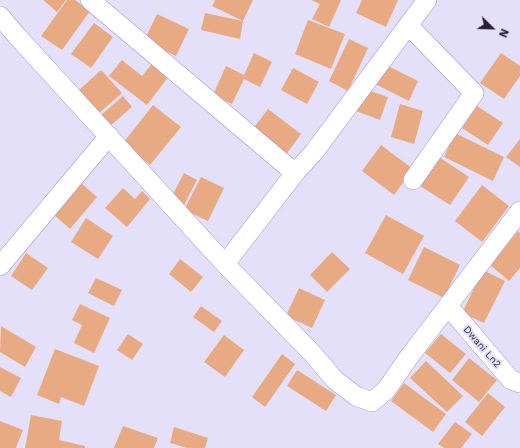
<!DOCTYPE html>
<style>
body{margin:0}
#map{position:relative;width:520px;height:448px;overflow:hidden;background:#e5e0fa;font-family:"Work Sans",sans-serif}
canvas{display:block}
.north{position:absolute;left:472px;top:8px;width:40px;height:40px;-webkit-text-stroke:3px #e5e0fa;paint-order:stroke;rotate:113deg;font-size:11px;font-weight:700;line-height:16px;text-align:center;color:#241e37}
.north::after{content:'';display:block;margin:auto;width:14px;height:18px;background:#241e37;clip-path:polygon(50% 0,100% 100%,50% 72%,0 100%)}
</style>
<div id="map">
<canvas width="520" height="448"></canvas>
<div class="north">N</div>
</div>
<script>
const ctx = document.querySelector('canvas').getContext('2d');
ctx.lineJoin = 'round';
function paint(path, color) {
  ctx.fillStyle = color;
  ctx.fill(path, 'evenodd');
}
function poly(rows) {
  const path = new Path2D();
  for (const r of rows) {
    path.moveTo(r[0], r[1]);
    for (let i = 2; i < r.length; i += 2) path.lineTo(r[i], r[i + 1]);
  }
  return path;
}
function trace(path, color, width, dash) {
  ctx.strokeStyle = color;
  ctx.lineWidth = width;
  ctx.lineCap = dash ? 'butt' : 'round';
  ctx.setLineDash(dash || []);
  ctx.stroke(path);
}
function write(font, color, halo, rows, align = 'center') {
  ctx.font = font + ' "Work Sans",sans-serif';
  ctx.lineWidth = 4;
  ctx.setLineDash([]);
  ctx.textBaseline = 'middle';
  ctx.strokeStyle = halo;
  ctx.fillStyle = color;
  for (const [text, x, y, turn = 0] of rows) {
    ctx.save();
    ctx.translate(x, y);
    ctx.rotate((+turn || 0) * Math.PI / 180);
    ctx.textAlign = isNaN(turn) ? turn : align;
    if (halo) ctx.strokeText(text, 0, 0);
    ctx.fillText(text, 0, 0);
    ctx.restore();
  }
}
paint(poly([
 [43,0,66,0,57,12],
 [67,0,75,0,90,11,62,50,41,36],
 [215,0,253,0,243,21,212,6],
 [311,0,341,0,329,27,312,19,320,4],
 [362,0,398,0,386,27,356,13],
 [205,13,243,21,240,39,201,30],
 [157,14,189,29,176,56,144,41],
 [308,20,345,34,331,69,295,54],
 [94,23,113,37,91,68,71,54],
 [349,39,368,48,348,91,329,81],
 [254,53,272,62,260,87,244,79,232,104,213,95,226,66,244,75],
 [501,53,520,66,520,76,504,99,480,83],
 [156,59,172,72,147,105,109,76,122,60,142,76],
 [382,63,418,81,409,101,373,83],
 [293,68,319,82,307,104,281,90],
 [101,70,122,93,97,115,77,92],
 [364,89,388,97,380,120,356,111],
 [123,96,132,107,110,126,101,115],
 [400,104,423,111,414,144,391,137],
 [153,105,181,127,150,165,123,143],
 [477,106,503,123,488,145,462,128],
 [268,109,301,134,285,156,252,130],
 [455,133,504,157,493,181,444,157],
 [520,139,520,167,506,157],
 [381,145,413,169,394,195,362,171],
 [439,157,469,177,450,205,420,186],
 [184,173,197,180,184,205,171,198],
 [201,177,224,188,208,221,184,210],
 [81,183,97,197,70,229,54,215],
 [482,185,509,206,482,242,455,221],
 [123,188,135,199,142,191,150,199,127,227,105,208],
 [386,215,424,236,403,274,365,253],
 [86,218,113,236,98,259,71,242],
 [518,231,520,233,520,268,509,281,490,265],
 [424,247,460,265,444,298,408,280],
 [332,252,350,269,327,292,310,275],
 [26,253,48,268,32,290,11,276],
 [180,259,203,277,191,292,169,274],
 [483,270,505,281,484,323,462,313],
 [96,278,122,290,114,306,88,293],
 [299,288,325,300,312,328,286,316],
 [80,304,110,318,94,353,74,343,82,325,72,320],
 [201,306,222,321,214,332,193,317],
 [1,326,36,347,25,367,0,352],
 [128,334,143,344,132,360,117,350],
 [441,334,466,354,450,373,425,353],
 [224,335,244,350,225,377,204,362],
 [55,349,99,366,84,406,61,397,59,404,37,395],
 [282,354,295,364,265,407,252,397],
 [469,358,497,380,479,402,452,380],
 [426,361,463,396,447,412,410,378],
 [0,367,21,378,11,397,0,391],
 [297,370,336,395,326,411,287,386],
 [404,383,446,414,433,432,391,401],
 [488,393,505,407,482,436,465,422],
 [31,415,62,421,59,440,85,446,85,448,25,448],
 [0,421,23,430,16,448,0,448],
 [455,422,472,434,461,448,444,448,438,444],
 [123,426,158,438,154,448,114,448],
 [174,427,208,438,205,448,187,448,170,443]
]), '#e7aa82');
const minor = poly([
 [90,0,295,173],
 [0,16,16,35,225,264,312,353,335,380,356,396,372,402,386,390,409,357,520,211],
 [408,25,474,93,413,180],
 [225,264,295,173,314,152,427,0],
 [0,266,109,136],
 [448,306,511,380,520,383]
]);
trace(minor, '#9e90cd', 20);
trace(minor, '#fff', 19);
write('10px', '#241e37', '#e5e0fa', [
 ["Dwani Ln2",482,347,49]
]);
</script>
